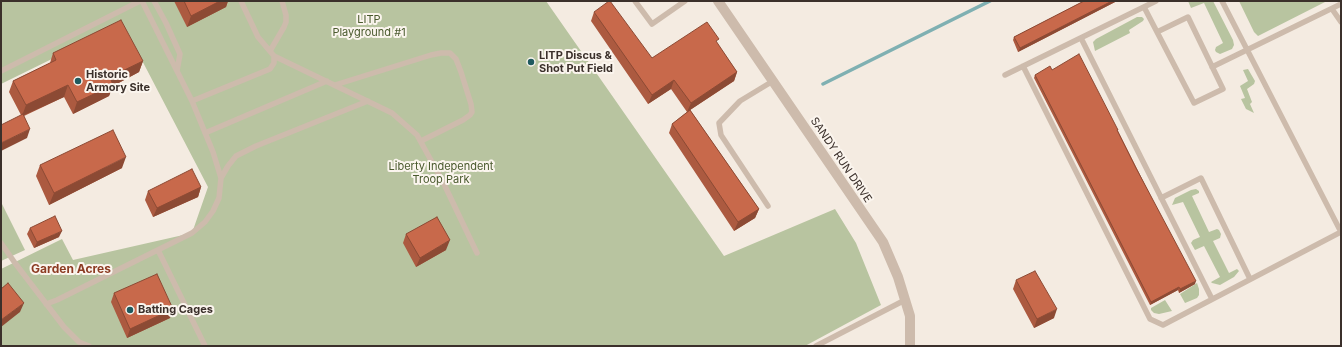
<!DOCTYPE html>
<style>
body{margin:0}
#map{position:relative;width:1342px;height:347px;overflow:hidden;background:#f4ebe1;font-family:Inter,sans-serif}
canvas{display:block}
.frame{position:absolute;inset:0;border:2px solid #3b302b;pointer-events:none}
</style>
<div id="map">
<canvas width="1342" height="347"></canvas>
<div class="frame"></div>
</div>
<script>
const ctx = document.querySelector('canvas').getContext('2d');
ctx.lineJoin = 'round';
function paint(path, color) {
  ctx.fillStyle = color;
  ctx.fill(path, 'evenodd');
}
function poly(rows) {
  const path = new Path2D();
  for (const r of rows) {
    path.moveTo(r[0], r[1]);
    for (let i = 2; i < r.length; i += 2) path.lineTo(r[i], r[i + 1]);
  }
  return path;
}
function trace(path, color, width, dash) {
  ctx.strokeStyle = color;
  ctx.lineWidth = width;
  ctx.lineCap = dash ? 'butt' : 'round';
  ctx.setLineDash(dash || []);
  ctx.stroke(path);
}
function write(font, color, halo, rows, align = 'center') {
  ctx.font = font + ' Inter,sans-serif';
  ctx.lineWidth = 4;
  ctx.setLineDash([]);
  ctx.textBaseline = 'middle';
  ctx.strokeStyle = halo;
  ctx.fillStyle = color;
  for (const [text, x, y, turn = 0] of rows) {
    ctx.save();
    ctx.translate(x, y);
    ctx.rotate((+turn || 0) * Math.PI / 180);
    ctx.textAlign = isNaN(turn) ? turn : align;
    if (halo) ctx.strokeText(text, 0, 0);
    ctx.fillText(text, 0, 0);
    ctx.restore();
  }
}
paint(poly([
 [1,1,546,1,724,256,835,209,856,243,881,305,805,346,1,346,1,269,62,239,73,260,192,233,208,187,123,24,1,84],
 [1188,1,1213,1,1233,40,1234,45,1232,49,1220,54,1216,52,1215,50,1216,47,1223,43,1204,3,1191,8],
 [1239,1,1327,1,1258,36,1254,32],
 [1137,17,1142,17,1144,19,1143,21,1129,30,1130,33,1095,51,1093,42,1096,39],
 [1248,69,1255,81,1254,84,1247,89,1252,102,1250,104,1254,113,1246,109,1241,99,1245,98,1240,86,1248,81,1243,70],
 [1196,189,1199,191,1199,193,1192,196,1209,232,1217,229,1219,230,1221,234,1220,238,1213,241,1229,273,1237,269,1239,271,1234,277,1220,285,1212,283,1211,282,1220,277,1204,246,1195,250,1191,243,1193,240,1200,237,1183,202,1172,205,1175,198,1191,190],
 [1,202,25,250,1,261],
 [1197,283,1199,289,1199,295,1197,298,1185,303,1180,294],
 [1165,300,1172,311,1159,314,1154,313,1151,310,1151,308]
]), '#b8c4a0');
trace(poly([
 [823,84,990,1]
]), '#7fb0b2', 3.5);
trace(poly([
 [154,1,166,23,180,54,177,71],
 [241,1,258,37,274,56,392,113,417,135,443,182,477,253],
 [635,1,652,24,685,1],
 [1222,1,1341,232],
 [1144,7,1157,32,1194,103,1223,89,1188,17,1157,32],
 [1332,9,1341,22],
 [1081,38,1212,299],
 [270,51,284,27,286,22,286,15,282,1],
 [1023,66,1150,319,1163,325,1341,232],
 [1212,67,1341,4],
 [1,71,140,1],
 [1005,75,1156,1],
 [335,85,431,55,441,53,450,53,456,59,461,72,471,104,472,112,470,115,463,120,421,141],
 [192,101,270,69,274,63,274,56],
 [205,133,327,81],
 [221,178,228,166,236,156,256,146,368,101],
 [1161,198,1201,178,1250,279],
 [768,206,721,135,719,123,740,101,773,81],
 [1,243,15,263,64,327,79,342,89,346],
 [158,250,205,346],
 [46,304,57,300,192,233,205,222,213,211,219,198,221,178,213,152,192,101,142,1],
 [816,346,905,300]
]), '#cdbbac', 5.5);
trace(poly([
 [718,1,883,242,898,277,910,316,910,346]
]), '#cdbbac', 10);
paint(poly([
 [174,1,228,1,226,7,187,27],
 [1084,1,1117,1,1018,52,1013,40,1014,37],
 [594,12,652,58,717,43,737,72,734,81,690,110,759,209,755,218,734,231,669,133,672,124,687,112,671,89,648,104,591,21],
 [53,53,143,61,139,72,113,86,109,96,73,114,64,97,24,116,27,138,21,115,9,92,13,81,50,63],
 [1052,70,1118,131,1195,284,1179,293,1178,290,1150,305,1034,78,1035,75],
 [40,165,122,168,49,205,36,176],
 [201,187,198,197,153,217,145,200,148,191],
 [30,228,59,237,34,248,27,234],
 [406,234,446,250,416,267,403,243],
 [1016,280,1054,318,1034,328,1013,289],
 [114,293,170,318,127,338,111,302]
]), '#ac5a40');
paint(poly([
 [220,1,228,1,226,7,187,27,191,16],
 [1112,1,1117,1,1018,52,1020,48],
 [143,61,139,72,113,86,109,96,73,114,77,102,110,77],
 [737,72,734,81,687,112,691,103],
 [674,80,671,89,648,104,652,95],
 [68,85,64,97,22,116,26,105],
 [30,129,27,138,1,151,1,143],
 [126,157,122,168,49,205,54,193],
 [201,187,198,197,153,217,157,208],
 [759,209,755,218,734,231,738,222],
 [62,231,59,237,34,248,37,242],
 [450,240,446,250,416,267,420,258],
 [1196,281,1195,284,1179,293,1180,289],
 [1179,287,1178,290,1150,305,1151,302],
 [24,303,20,312,1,327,1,320],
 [173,309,170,318,127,338,130,329],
 [1057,309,1054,318,1034,328,1037,319]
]), '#8c4a34');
const building = poly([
 [184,1,220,1,191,16,184,1],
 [609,1,610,1,652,58,707,22,719,39,716,41,737,72,691,103,674,80,652,95,594,12,609,1],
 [1084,1,1112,1,1020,48,1014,37,1084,1],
 [121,20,143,61,110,77,113,85,77,102,68,85,26,105,13,81,56,60,53,53,121,20],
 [1079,54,1118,130,1117,130,1136,168,1196,281,1180,289,1179,287,1151,302,1035,75,1050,66,1052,70,1079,54],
 [690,110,759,209,738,222,672,124,690,110],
 [23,114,30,129,1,143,1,125,23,114],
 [113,130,126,157,54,193,40,165,113,130],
 [192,169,201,187,157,208,148,191,192,169],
 [55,216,62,231,37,242,30,228,55,216],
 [437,217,450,240,420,258,406,234,437,217],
 [1035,271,1057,309,1037,319,1016,280,1035,271],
 [157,274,173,309,130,329,114,293,157,274],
 [8,283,24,303,1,320,1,289,8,283]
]);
paint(building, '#c8694b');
trace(building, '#8c4a34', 1);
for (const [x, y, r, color] of [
 [531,62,4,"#1f5a5e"],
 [78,81,4,"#1f5a5e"],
 [130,310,4,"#1f5a5e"]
]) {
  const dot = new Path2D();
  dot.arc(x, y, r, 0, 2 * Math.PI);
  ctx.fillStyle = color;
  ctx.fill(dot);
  trace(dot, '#fbf5ee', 1.5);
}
write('11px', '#4a5a2e', '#fbf5ee', [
 ["LITP",369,20],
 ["Playground #1",369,33],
 ["Liberty Independent",441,167],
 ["Troop Park",441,180]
]);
write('bold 11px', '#3b302b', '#fbf5ee', [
 ["LITP Discus &",539,56],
 ["Shot Put Field",539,69],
 ["Historic",86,75],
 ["Armory Site",86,88],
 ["Batting Cages",138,310]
], 'left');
write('11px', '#3b302b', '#fbf5ee', [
 ["SANDY RUN DRIVE",841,160,56]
]);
write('bold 12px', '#8c3b22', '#fbf5ee', [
 ["Garden Acres",71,269]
]);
</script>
